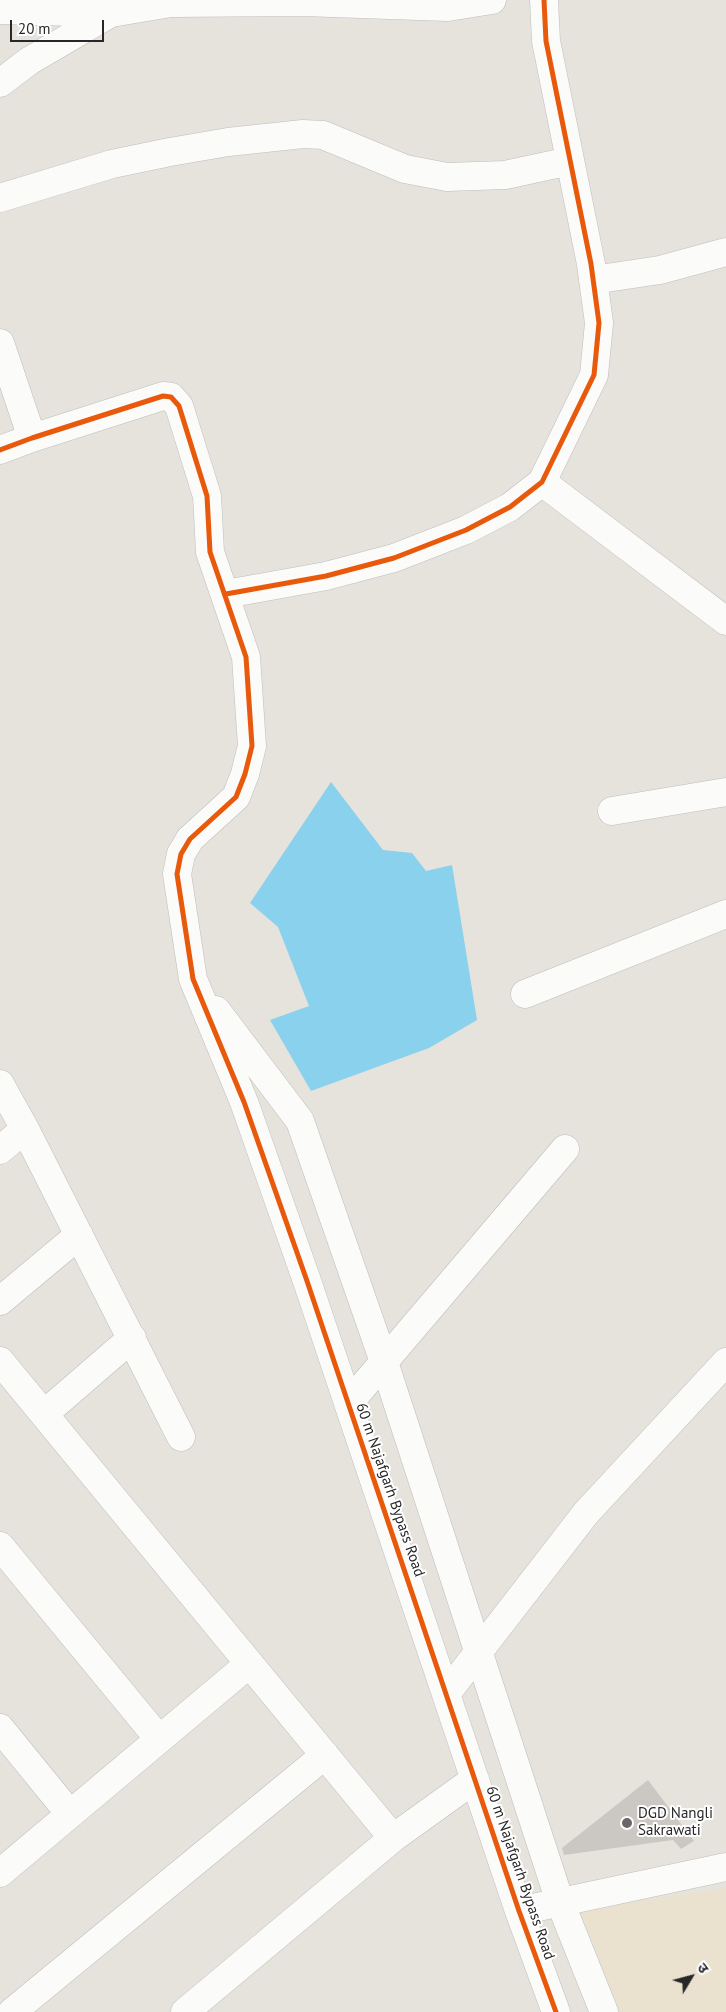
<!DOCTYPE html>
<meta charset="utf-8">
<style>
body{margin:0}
#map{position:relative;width:726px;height:2012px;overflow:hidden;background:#e6e2dc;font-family:"PT Sans","Noto Sans Devanagari",sans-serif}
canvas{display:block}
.north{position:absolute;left:666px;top:1952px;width:50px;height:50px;-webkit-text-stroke:4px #fff;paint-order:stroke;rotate:53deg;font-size:14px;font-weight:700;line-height:20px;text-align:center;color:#272727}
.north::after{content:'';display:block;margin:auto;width:18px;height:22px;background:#272727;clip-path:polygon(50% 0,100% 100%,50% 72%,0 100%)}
.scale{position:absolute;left:10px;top:20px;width:94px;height:22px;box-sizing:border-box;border:2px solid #272727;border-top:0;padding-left:6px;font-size:15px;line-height:18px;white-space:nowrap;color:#272727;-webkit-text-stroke:4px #fff;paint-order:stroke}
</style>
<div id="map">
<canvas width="726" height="2012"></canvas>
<div class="north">उ</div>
<div class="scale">20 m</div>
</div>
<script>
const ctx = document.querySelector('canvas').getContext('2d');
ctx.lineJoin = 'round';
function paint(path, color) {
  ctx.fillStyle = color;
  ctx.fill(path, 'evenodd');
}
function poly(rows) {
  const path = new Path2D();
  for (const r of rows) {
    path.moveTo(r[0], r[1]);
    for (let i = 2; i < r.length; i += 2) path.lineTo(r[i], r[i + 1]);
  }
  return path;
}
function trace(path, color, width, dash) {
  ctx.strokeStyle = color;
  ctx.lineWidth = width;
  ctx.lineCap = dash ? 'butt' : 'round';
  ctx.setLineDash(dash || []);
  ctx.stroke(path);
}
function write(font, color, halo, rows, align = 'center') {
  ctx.font = font + ' "PT Sans",sans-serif';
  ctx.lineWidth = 4;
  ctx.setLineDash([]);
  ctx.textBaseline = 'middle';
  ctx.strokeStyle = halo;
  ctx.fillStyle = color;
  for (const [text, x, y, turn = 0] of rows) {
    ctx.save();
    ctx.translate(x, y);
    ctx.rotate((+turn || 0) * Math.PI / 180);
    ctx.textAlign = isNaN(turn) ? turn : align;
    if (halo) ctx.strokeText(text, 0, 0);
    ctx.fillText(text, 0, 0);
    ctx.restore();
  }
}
paint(poly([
 [726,1888,726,2012,620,2012,580,1911]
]), '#eae1cf');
paint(poly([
 [331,782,383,850,412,853,426,871,452,865,477,1020,429,1048,311,1091,270,1020,309,1006,278,927,250,903]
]), '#8ad1ed');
paint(poly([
 [648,1780,694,1841,681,1849,673,1840,564,1855,562,1848]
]), '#cbc8c3');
const minor = poly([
 [0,10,111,13,171,3,303,2,448,7,492,0],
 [0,83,29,61,111,13],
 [0,198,112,164,170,152,228,142,303,134,323,135,405,169,447,177,505,175,570,161],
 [593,280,660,270,726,252],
 [0,343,32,438],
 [0,450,32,438,163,396,171,397,179,406,207,496,210,552,246,657,252,746,245,774,236,797,190,839,181,854,177,874,193,979,244,1102,307,1281,519,1911,556,2012],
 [542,482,726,621],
 [226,594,326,576,394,558,466,530,510,507,542,482,594,375,599,323,591,264,546,41,544,0],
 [612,811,726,792],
 [525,994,726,914],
 [216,1010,300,1121,384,1362,560,1902,604,2012],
 [0,1084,25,1129,181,1437],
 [0,1150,25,1129],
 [0,1301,79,1235],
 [0,1361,393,1838],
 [348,1404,565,1149],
 [44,1414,132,1338],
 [0,1546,159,1739],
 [446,1694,586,1513,726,1362],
 [0,1728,70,1814],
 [0,1873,249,1664],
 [519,1911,726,1867],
 [12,2012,325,1755],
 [185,2012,393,1838,475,1779]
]);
trace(minor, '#bfbebe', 29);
trace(minor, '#fbfbfa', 28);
trace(poly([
 [0,450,32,438,163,396,171,397,179,406,207,496,210,552,246,657,252,746,245,774,236,797,190,839,181,854,177,874,193,979,244,1102,307,1281,519,1911,556,2012],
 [226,594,326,576,394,558,466,530,510,507,542,482,594,375,599,323,591,264,546,41,544,0]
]), '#e8590c', 5);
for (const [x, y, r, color] of [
 [627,1823,6,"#6a6866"]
]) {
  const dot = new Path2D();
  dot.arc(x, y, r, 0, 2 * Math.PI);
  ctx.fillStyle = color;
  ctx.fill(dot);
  trace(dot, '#fff', 2);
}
write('15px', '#272727', '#fff', [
 ["60 m Najafgarh Bypass Road",390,1490,71],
 ["60 m Najafgarh Bypass Road",520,1873,71]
]);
write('15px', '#272727', '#fff', [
 ["DGD Nangli",638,1814],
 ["Sakrawati",638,1831]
], 'left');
</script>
